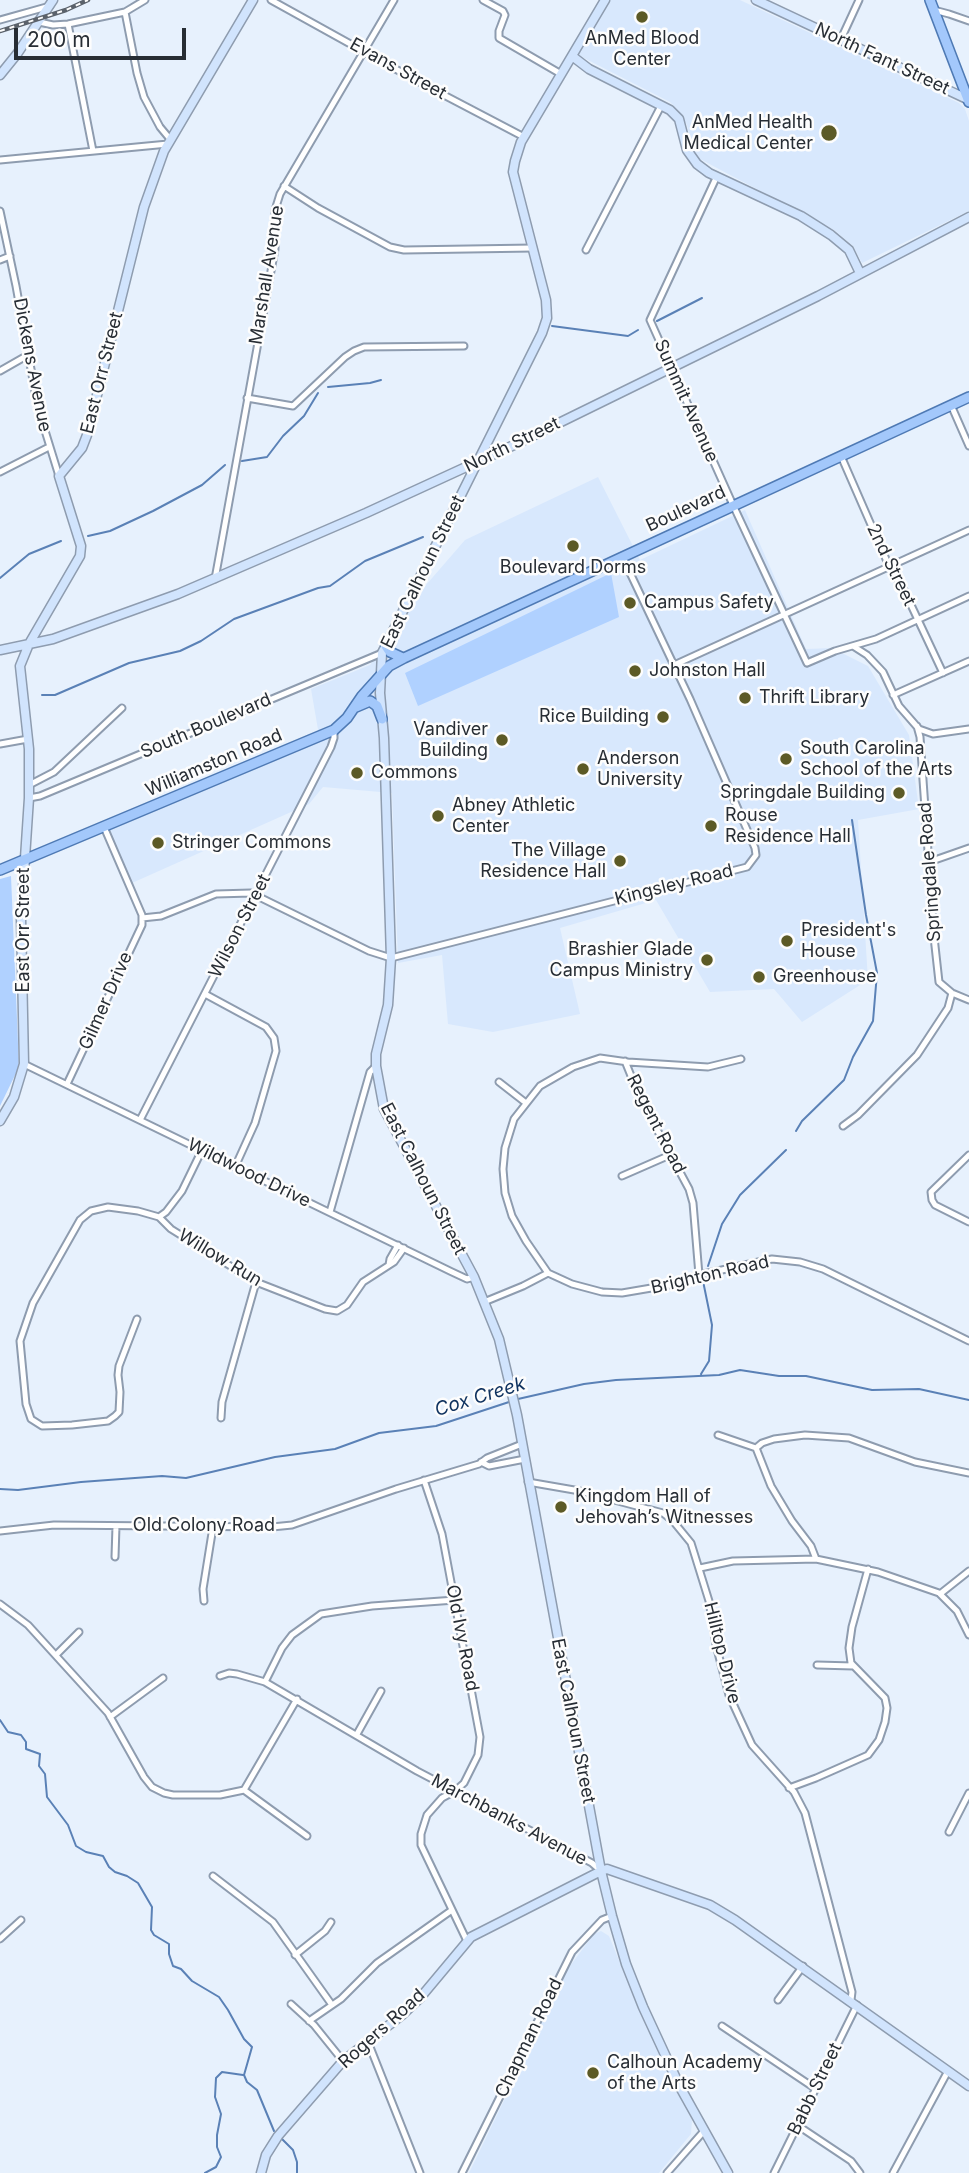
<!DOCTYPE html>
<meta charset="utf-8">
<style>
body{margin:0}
#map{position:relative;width:969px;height:2173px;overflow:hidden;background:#e7f1fd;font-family:Inter,sans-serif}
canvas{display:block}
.scale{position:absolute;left:14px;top:28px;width:172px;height:32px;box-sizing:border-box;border:4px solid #272d34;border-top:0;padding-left:9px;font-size:21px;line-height:24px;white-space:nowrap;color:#272d34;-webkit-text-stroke:5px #fdfdfd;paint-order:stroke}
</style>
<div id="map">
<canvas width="969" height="2173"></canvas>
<div class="scale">200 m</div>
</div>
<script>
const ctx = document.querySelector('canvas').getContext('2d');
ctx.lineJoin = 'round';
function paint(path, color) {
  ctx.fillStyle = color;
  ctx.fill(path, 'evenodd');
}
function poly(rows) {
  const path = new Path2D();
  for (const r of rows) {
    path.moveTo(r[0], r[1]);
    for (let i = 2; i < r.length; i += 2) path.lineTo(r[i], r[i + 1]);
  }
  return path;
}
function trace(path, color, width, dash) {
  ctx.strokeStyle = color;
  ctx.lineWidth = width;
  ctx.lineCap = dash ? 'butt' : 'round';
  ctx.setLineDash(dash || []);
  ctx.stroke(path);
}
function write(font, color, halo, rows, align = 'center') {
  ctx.font = font + ' Inter,sans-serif';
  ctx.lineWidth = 5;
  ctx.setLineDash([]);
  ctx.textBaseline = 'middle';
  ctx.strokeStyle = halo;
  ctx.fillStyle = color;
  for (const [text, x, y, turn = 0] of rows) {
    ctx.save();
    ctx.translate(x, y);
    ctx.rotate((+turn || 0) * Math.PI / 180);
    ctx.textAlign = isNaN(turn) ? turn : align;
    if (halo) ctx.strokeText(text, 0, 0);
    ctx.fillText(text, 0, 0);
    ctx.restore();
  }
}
paint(poly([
 [610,0,740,0,959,103,965,109,969,121,969,211,862,263,853,246,834,230,700,159,693,151,687,125,679,111,670,102,578,55],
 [598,477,640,560,745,510,806,649,832,648,868,666,909,735,919,809,858,820,868,980,802,1022,774,989,710,992,656,900,560,928,580,1014,493,1032,448,1024,442,955,398,963,392,793,323,787,309,804,132,883,109,829,320,741,311,689,370,665,426,585,465,540],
 [601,1931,609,1936,644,2021,692,2120,691,2134,659,2173,469,2173,567,1970,594,1934]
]), '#d8e8fd');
paint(poly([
 [611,573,619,617,418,706,405,673],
 [11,876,19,1067,0,1106,0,879]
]), '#b0d1ff');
trace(poly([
 [657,321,702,298],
 [552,326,628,336,638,330],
 [328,387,370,383,381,380],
 [242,461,267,457,283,436,304,416,318,393],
 [88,536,110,531,153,511,202,485,225,465],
 [0,578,29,554,61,541],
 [42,695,55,695,129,663,180,651,201,641,234,619,318,588,330,586,365,561,423,537],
 [796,1131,802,1121,844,1080,853,1057,873,1021,877,973,866,915,852,820],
 [708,1266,722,1224,740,1195,786,1150],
 [701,1374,709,1361,712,1325,703,1281],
 [518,1399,584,1384,616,1380,719,1375,740,1370,779,1376,806,1376,872,1390,919,1389,969,1400],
 [0,1489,18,1490,81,1482,162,1476,186,1478,275,1457,335,1449,379,1433,436,1426,509,1402],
 [0,1720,8,1732,21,1735,26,1742,26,1749,40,1754,39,1766,45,1774,47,1797,68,1825,76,1846,86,1852,103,1856,109,1867,115,1872,127,1876,138,1883,152,1907,151,1930,154,1935,169,1944,169,1954,173,1966,181,1969,192,1981,219,1997,228,2010,244,2039,252,2047,244,2075,247,2082,257,2090,274,2131],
 [281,2138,293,2150,297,2162,297,2173],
 [205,2173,216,2167,221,2157,217,2147,217,2135,221,2114,215,2097,216,2078,222,2072,243,2075]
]), '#5a81b6', 2);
const street = poly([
 [271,0,419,82,524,137],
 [483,0,503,11,505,15,499,31,499,38,561,74],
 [934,10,949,14,969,21],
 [125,12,137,73,144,97,160,127,170,139],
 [0,20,50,6],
 [39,22,53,25,68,24,125,12,145,0],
 [68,24,93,151],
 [841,39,859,0],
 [0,160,168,144],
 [717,176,650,320,733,505,807,663,835,651,876,639,969,596],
 [284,186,318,208,390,247,404,250,533,248],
 [0,211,16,286,38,408,59,476],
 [586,250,661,106],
 [0,260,10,256],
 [0,371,28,355],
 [247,398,293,406,345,357,354,351,364,347,464,346],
 [951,405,969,446],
 [841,456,889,566,904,590,943,673],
 [0,472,49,447],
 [215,579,275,249,275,210,280,194,394,0],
 [853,646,867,655,883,672,899,706,919,729,933,734,969,729],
 [674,665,969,530],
 [893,695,969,661],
 [917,726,920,737,934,937,939,982,952,993,969,1000],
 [0,744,28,739],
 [29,785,54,772,122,708],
 [29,798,40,796,382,653],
 [929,862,969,848],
 [142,918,161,916,216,894,251,893,369,951,391,958,747,867,756,855,755,848,690,699,622,556],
 [205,994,266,1027,274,1038,276,1051,255,1123,235,1167],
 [625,1061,640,1098,689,1189,693,1203,699,1275],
 [24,1064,452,1272,467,1279,474,1277],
 [499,1082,526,1103],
 [67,1084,142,925,142,915,104,827],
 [140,1120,331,747,334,738,334,730],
 [843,1126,858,1115,917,1055,948,1008,952,993],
 [969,1155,931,1192,932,1200,935,1205,969,1222],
 [622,1176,670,1155],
 [330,1212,370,1072,376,1066],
 [159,1217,171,1229,256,1282,325,1309,337,1311,347,1305,363,1282,394,1262,404,1248],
 [389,1265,390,1259,398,1245],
 [548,1273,526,1241,512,1216,505,1193,503,1169,505,1148,514,1119,540,1086,573,1067,600,1058,628,1062,708,1067,741,1059],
 [484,1302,523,1286,548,1273,572,1284,602,1292,622,1293,669,1285,699,1275,772,1259,800,1262,823,1269,969,1341],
 [137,1319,119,1366,118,1375,120,1392,119,1412,115,1416,108,1421,72,1425,42,1426,31,1419,26,1404,20,1341,33,1303,80,1220,91,1211,108,1207,138,1211,159,1217,166,1212,182,1191,202,1150],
 [221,1418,222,1402,256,1282],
 [718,1435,756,1448,771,1486,792,1521,811,1546,816,1559],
 [756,1448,762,1443,774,1439,805,1435,849,1438,915,1462,969,1473],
 [481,1462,489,1466,525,1459],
 [424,1480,442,1534,480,1737,478,1755,464,1783,455,1791,442,1798,427,1815,421,1834,421,1845,467,1941],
 [528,1482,580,1491,663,1513,673,1521,691,1543,709,1601,716,1645,729,1695,752,1745,794,1792,805,1813,852,1992,851,2000],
 [0,1531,54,1525,272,1527,292,1525,396,1489,479,1464,487,1458,522,1444],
 [115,1557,116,1526],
 [700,1568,733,1561,816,1559,878,1572,939,1593,957,1611,969,1635],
 [940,1594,969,1571],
 [204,1601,203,1589,213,1527],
 [0,1604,28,1625,108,1713,144,1777,152,1787,164,1793,173,1795,220,1795,244,1790,297,1699],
 [56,1655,79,1632],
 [817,1665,853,1666],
 [220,1676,229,1673,237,1674,265,1682,417,1771,592,1863,600,1870],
 [265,1682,282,1648,292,1635,321,1614,372,1606,455,1600],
 [110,1717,163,1678],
 [357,1734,381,1691],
 [789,1788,816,1778,868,1755,879,1740,885,1722,887,1708,885,1698,851,1663,849,1648,852,1627,868,1569],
 [244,1790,307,1836],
 [949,1832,969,1793],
 [213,1876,273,1922,332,2005],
 [0,1939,21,1920],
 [295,1955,325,1931,331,1922],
 [778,2000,803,1966],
 [291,2004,314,2025,343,2061],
 [309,2021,341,1999,377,1963,452,1910],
 [722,2026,816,2089],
 [368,2042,420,2173],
 [797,2125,851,2161,860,2173],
 [462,2173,572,1952,602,1920,612,1916],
 [667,2173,704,2131],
 [774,2173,857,2005],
 [893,2173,948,2071]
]);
const secondary = poly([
 [605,0,521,142,515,161,513,172,546,300,547,318,542,333,382,653,380,693,384,738,391,958,388,1005,376,1054,376,1066,384,1109,474,1277,499,1339,517,1415,601,1871,612,1916,626,1964,643,2007,680,2087,728,2173],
 [756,0,969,100],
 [572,56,589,69,670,110,679,119,687,150,697,164,709,173,801,216,831,235,849,250,860,273],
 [0,75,17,54,53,0],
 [0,650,53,639,178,594,366,513,514,445,818,296,969,217],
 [0,1121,14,1097,24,1064,21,918,29,798,29,749,20,666,29,644,80,556,81,546,59,476,82,448,87,435,144,207,164,151,253,0],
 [261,2173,266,2155,278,2136,343,2061,402,2015,420,1998,471,1937,601,1871,607,1869,710,1905,735,1920,969,2086]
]);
const primary = poly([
 [930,0,969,102],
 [386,642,386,646,390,652,403,658],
 [356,707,370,701,377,706,382,719],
 [0,870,334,730,347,718,362,696,389,666,404,658,969,397]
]);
trace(street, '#8e9caf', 9);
trace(secondary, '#8e9caf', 11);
trace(primary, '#4f7ab4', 12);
trace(street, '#fff', 5);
trace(secondary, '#d1e4fd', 8);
trace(primary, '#a3c8fb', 9);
const rail = poly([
 [0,31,66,10,88,0]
]);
trace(rail, '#5b626b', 4.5);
trace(rail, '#fdfdfd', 2, [5]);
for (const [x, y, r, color] of [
 [642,17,7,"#5c5a26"],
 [829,133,9,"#5c5a26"],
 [573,546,7,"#5c5a26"],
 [630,603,7,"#5c5a26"],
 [635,671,7,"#5c5a26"],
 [745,698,7,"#5c5a26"],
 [663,717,7,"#5c5a26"],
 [502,740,7,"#5c5a26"],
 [786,759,7,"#5c5a26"],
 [583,769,7,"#5c5a26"],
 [357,773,7,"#5c5a26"],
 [899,793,7,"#5c5a26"],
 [438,816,7,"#5c5a26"],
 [711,826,7,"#5c5a26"],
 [158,843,7,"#5c5a26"],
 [620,861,7,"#5c5a26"],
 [787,941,7,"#5c5a26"],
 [707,960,7,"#5c5a26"],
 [759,977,7,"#5c5a26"],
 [561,1507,7,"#5c5a26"],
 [593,2073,7,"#5c5a26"]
]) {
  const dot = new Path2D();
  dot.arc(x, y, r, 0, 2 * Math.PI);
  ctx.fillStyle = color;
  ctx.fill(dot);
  trace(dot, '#fdfdfd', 2.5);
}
write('18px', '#272d34', '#fdfdfd', [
 ["AnMed Blood",642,39,"center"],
 ["Center",642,60,"center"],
 ["AnMed Health",813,123,"right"],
 ["Medical Center",813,144,"right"],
 ["Boulevard Dorms",573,568,"center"],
 ["Campus Safety",644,603],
 ["Johnston Hall",649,671],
 ["Thrift Library",759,698],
 ["Rice Building",649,717,"right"],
 ["Vandiver",488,730,"right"],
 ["Building",488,751,"right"],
 ["South Carolina",800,749],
 ["School of the Arts",800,770],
 ["Anderson",597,759],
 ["University",597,780],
 ["Commons",371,773],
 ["Springdale Building",885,793,"right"],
 ["Abney Athletic",452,806],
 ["Center",452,827],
 ["Rouse",725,816],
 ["Residence Hall",725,837],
 ["Stringer Commons",172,843],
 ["The Village",606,851,"right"],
 ["Residence Hall",606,872,"right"],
 ["President's",801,931],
 ["House",801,952],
 ["Brashier Glade",693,950,"right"],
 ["Campus Ministry",693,971,"right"],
 ["Greenhouse",773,977],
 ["Kingdom Hall of",575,1497],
 ["Jehovah’s Witnesses",575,1518],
 ["Calhoun Academy",607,2063],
 ["of the Arts",607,2084]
], 'left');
write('18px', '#272d34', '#fdfdfd', [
 ["North Fant Street",882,59,25],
 ["Evans Street",398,69,29],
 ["Marshall Avenue",267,275,-81],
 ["Dickens Avenue",32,365,79],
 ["East Orr Street",102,373,-76],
 ["Summit Avenue",686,401,66],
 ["North Street",512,445,-26],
 ["Boulevard",686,509,-25],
 ["2nd Street",891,565,64],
 ["East Calhoun Street",423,572,-64],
 ["South Boulevard",206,726,-23],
 ["Williamston Road",214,763,-23],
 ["Springdale Road",930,872,-94],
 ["Kingsley Road",674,885,-14],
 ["Wilson Street",240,926,-63],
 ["East Orr Street",24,930,-90],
 ["Gilmer Drive",106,1001,-66],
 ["Regent Road",656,1124,63],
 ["Wildwood Drive",249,1173,26],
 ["East Calhoun Street",423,1179,63],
 ["Willow Run",220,1258,31],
 ["Brighton Road",710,1275,-13],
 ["Old Colony Road",204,1526],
 ["Old Ivy Road",462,1638,79],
 ["Hilltop Drive",722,1653,76],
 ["East Calhoun Street",573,1721,79],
 ["Marchbanks Avenue",509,1820,28],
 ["Rogers Road",382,2029,-42],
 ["Chapman Road",529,2038,-64],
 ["Babb Street",815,2089,-64]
]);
write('italic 19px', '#0f325f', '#fdfdfd', [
 ["Cox Creek",480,1397,-17]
]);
</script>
